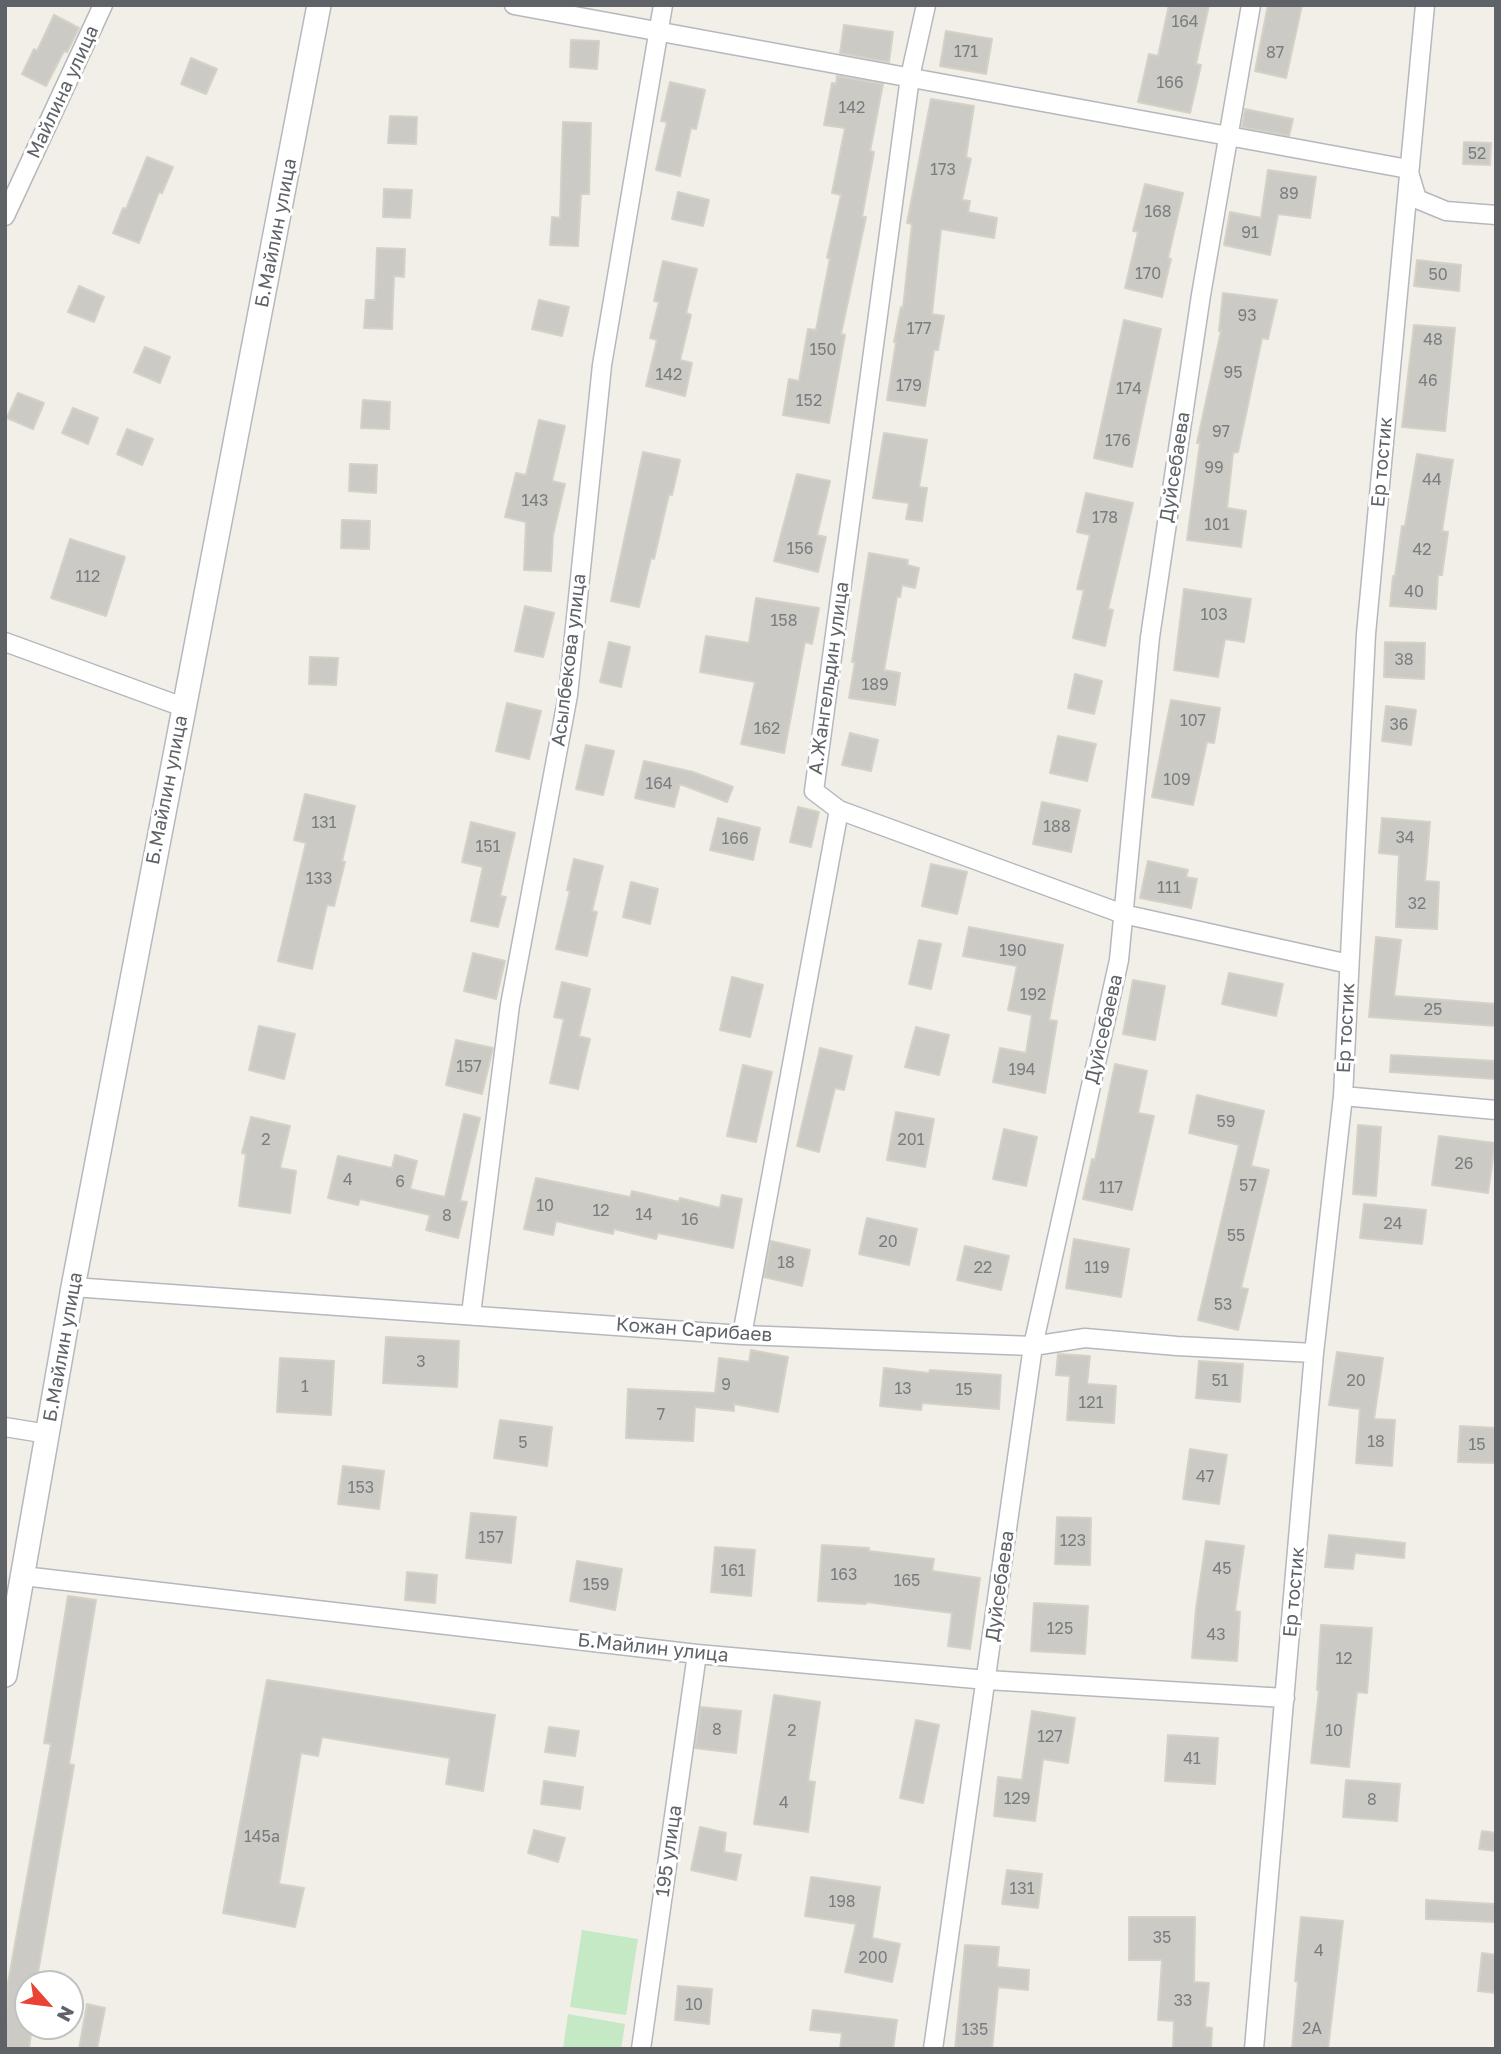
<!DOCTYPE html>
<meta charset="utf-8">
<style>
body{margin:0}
#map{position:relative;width:1501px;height:2054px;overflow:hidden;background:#f1efe8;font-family:"Golos Text",sans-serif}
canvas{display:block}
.frame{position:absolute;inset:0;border:7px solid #5f6368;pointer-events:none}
.north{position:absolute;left:14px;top:1970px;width:70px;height:70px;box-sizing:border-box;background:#fff;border:2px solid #bfc1c3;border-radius:50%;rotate:118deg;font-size:19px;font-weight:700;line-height:28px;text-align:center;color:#5f6368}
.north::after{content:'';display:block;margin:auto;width:24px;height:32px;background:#ea4335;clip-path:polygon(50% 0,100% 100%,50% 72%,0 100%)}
</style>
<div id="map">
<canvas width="1501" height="2054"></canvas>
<div class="frame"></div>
<div class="north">N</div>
</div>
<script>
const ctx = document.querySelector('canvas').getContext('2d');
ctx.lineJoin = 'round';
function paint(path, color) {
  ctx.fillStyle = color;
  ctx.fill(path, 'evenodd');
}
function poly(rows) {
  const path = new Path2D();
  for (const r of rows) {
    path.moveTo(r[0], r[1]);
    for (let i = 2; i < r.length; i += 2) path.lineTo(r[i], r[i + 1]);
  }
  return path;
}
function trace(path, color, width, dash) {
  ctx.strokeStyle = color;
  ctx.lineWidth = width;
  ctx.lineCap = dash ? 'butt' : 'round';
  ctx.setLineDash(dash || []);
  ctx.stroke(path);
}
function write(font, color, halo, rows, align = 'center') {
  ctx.font = font + ' "Golos Text",sans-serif';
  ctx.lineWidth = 6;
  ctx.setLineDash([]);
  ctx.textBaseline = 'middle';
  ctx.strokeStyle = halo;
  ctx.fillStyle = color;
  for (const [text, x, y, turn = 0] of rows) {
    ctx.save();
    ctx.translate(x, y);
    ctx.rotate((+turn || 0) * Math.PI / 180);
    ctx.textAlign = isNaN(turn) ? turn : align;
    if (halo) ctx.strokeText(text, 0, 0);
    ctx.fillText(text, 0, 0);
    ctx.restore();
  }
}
paint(poly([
 [582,1930,638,1939,626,2015,570,2007],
 [568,2014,625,2024,621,2049,563,2049]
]), '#c5e8c5');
const building = poly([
 [1169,5,1209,5,1196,64,1201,65,1190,113,1138,102,1149,54,1158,56,1169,5],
 [1268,5,1302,5,1286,78,1255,71,1268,5],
 [54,15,79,28,67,52,64,51,46,86,22,74,34,49,37,51,54,15],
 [844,25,893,32,889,62,840,53,844,25],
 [946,31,992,39,986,74,940,66,946,31],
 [571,40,599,41,597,69,570,67,571,40],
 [191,58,217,69,206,94,181,84,191,58],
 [837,76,883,84,870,151,874,152,862,217,866,217,841,334,845,335,829,423,783,415,789,379,799,381,808,329,816,330,830,258,827,258,841,195,832,193,845,128,824,125,832,83,836,84,837,76],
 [670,82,705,90,696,129,691,128,680,176,656,170,667,122,661,121,670,82],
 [931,99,974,106,966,157,971,159,962,200,970,201,968,212,997,218,994,238,941,229,932,314,944,316,938,350,934,350,925,406,887,400,896,342,894,342,901,307,903,308,912,224,907,223,931,99],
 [1245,109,1293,119,1289,136,1242,127,1245,109],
 [390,116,417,117,416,144,388,143,390,116],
 [563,122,591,123,589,194,581,194,578,246,550,245,552,217,560,218,563,122],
 [1464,142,1491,143,1490,165,1463,164,1464,142],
 [147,157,173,167,162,193,159,192,139,243,113,233,123,208,126,209,147,157],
 [1268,170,1316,177,1310,218,1278,214,1270,255,1224,245,1230,212,1261,218,1268,170],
 [1145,184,1183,193,1168,258,1171,259,1162,297,1125,288,1138,232,1133,231,1145,184],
 [384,189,412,190,410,218,383,217,384,189],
 [678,192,709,200,703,226,672,219,678,192],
 [377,248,405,249,404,277,394,276,392,329,364,328,366,300,375,300,377,248],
 [1417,260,1461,265,1459,291,1414,286,1417,260],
 [663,261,697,269,686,313,691,315,680,360,692,363,685,396,646,386,657,340,650,338,659,302,654,301,663,261],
 [79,286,104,297,94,322,68,312,79,286],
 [1223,293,1277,300,1268,339,1262,338,1238,452,1233,453,1227,508,1246,511,1241,547,1187,540,1200,443,1197,443,1221,331,1219,331,1223,293],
 [539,300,569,307,562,336,532,329,539,300],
 [1124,320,1161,329,1132,467,1094,458,1124,320],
 [1414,325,1455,328,1445,431,1402,427,1414,325],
 [145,347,170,357,160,383,134,372,145,347],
 [18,393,44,403,33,429,7,418,18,393],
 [363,400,390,402,389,429,361,428,363,400],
 [73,408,98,418,88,444,62,433,73,408],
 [539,420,565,426,552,481,565,484,553,535,551,571,524,570,526,522,505,517,516,473,526,475,539,420],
 [127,429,153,439,142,465,117,454,127,429],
 [884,433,927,440,919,487,927,488,922,521,906,519,909,503,873,498,884,433],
 [643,452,680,460,672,495,669,494,654,559,651,558,639,607,611,601,643,452],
 [1417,454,1453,460,1442,531,1448,532,1442,575,1438,575,1436,609,1390,606,1393,576,1395,576,1402,526,1405,526,1417,454],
 [350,464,377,465,376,493,349,491,350,464],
 [797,474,830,481,817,535,826,537,818,572,774,561,797,474],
 [1086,493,1133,503,1108,609,1113,610,1105,646,1073,638,1084,590,1077,589,1090,535,1077,532,1086,493],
 [342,520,370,521,369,549,341,548,342,520],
 [70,539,125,557,106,616,51,598,70,539],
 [869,553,908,560,907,565,919,568,915,588,902,585,900,597,897,597,884,670,900,673,895,705,849,698,855,662,852,662,869,553],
 [1184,589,1251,599,1244,642,1225,639,1218,677,1174,670,1184,589],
 [756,598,819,608,812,644,805,642,784,753,741,744,755,682,700,672,706,636,749,643,756,598],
 [525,606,554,613,543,657,515,651,525,606],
 [609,642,630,647,621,687,600,682,609,642],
 [1385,642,1425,643,1424,679,1384,677,1385,642],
 [310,657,338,658,336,685,309,684,310,657],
 [1075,674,1102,681,1094,714,1068,708,1075,674],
 [1171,700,1220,708,1214,743,1207,742,1193,805,1152,797,1171,700],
 [507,703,541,711,529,759,496,751,507,703],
 [1386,706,1416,710,1411,745,1382,741,1386,706],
 [850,733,878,740,871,771,842,765,850,733],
 [1058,736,1096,744,1087,781,1050,773,1058,736],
 [586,745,614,751,603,795,576,789,586,745],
 [644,761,693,772,733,787,727,802,680,784,674,807,635,798,644,761],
 [305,794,355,806,342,861,345,862,334,906,327,905,312,969,278,961,306,843,294,840,305,794],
 [1042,802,1080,810,1071,852,1033,844,1042,802],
 [798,807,819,812,811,847,790,842,798,807],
 [718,818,760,828,753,860,710,850,718,818],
 [1382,818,1430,822,1425,881,1439,882,1437,929,1396,927,1399,855,1379,853,1382,818],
 [471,822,515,833,500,896,506,897,498,927,471,921,483,867,462,862,471,822],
 [574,859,603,866,592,911,597,912,587,956,556,949,570,891,567,890,574,859],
 [1148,861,1188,870,1186,877,1197,879,1191,908,1140,898,1148,861],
 [931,864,967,872,957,914,922,906,931,864],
 [631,882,658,889,650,924,623,917,631,882],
 [969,927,1063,945,1049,1020,1057,1021,1045,1093,993,1082,1000,1048,1026,1053,1032,1015,1008,1010,1017,966,963,956,969,927],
 [1376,937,1401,940,1394,996,1496,1004,1496,1026,1369,1017,1376,937],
 [919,940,941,944,931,989,909,984,919,940],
 [473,953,505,961,496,999,464,991,473,953],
 [1229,973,1283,984,1276,1016,1222,1004,1229,973],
 [732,977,763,985,750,1037,720,1030,732,977],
 [1133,980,1165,986,1155,1040,1123,1034,1133,980],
 [562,982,590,989,579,1036,590,1039,578,1089,550,1083,564,1019,554,1017,562,982],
 [259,1026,295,1034,284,1079,249,1070,259,1026],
 [916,1027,949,1035,939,1075,905,1067,916,1027],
 [456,1040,493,1048,482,1094,446,1085,456,1040],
 [820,1048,852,1056,844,1090,835,1088,819,1152,797,1146,820,1048],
 [1391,1055,1496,1061,1496,1079,1390,1072,1391,1055],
 [1115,1064,1147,1071,1138,1113,1154,1116,1132,1210,1083,1199,1092,1159,1095,1160,1115,1064],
 [743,1065,772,1072,756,1142,727,1136,743,1065],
 [1197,1095,1264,1111,1251,1166,1269,1170,1241,1288,1248,1289,1238,1330,1198,1320,1239,1145,1189,1133,1197,1095],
 [896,1112,934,1119,925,1167,887,1160,896,1112],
 [464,1114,480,1118,460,1201,467,1202,458,1238,426,1230,430,1215,360,1199,358,1205,328,1198,338,1156,392,1168,395,1155,417,1161,410,1189,445,1197,464,1114],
 [251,1117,290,1126,280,1168,296,1171,290,1213,239,1206,246,1154,242,1153,251,1117],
 [1358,1125,1381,1127,1376,1196,1353,1194,1358,1125],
 [1004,1129,1037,1137,1026,1186,993,1179,1004,1129],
 [1439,1136,1495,1143,1488,1193,1432,1185,1439,1136],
 [536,1178,630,1197,632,1191,679,1202,680,1198,720,1208,722,1195,742,1199,733,1248,658,1233,656,1239,614,1229,613,1234,556,1221,553,1235,524,1229,536,1178],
 [1364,1204,1426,1210,1422,1244,1360,1238,1364,1204],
 [867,1218,917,1229,909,1265,859,1254,867,1218],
 [1074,1239,1129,1249,1121,1297,1066,1288,1074,1239],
 [771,1241,810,1250,802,1286,764,1277,771,1241],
 [965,1246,1009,1256,1001,1290,957,1280,965,1246],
 [386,1337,459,1341,457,1387,383,1383,386,1337],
 [751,1350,788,1357,778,1412,734,1404,734,1411,695,1407,693,1441,626,1438,628,1389,715,1393,719,1358,749,1362,751,1350],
 [1337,1352,1383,1358,1374,1419,1395,1420,1392,1466,1356,1463,1360,1409,1329,1405,1337,1352],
 [1058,1354,1090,1356,1087,1384,1116,1386,1114,1423,1067,1420,1070,1376,1056,1375,1058,1354],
 [280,1358,334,1361,331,1415,277,1412,280,1358],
 [1199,1361,1243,1364,1240,1402,1196,1398,1199,1361],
 [884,1368,929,1373,930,1370,1001,1375,999,1409,922,1403,921,1410,880,1406,884,1368],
 [500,1420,552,1427,547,1466,494,1458,500,1420],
 [1460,1426,1496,1428,1496,1463,1458,1462,1460,1426],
 [1190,1449,1227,1455,1219,1504,1183,1499,1190,1449],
 [343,1466,384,1471,379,1509,338,1504,343,1466],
 [471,1513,516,1517,511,1563,466,1558,471,1513],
 [1057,1517,1091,1518,1090,1565,1055,1564,1057,1517],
 [1329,1535,1405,1543,1404,1558,1355,1553,1353,1569,1325,1567,1329,1535],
 [1206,1541,1244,1546,1235,1611,1240,1612,1237,1661,1192,1658,1196,1609,1206,1541],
 [822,1545,869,1548,869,1551,934,1559,932,1571,980,1578,970,1649,948,1646,952,1613,866,1602,866,1604,818,1601,822,1545],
 [715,1547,755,1550,751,1596,711,1592,715,1547],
 [577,1561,622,1569,615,1610,570,1601,577,1561],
 [407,1572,437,1575,435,1603,405,1600,407,1572],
 [68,1596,96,1600,69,1764,74,1765,36,1984,28,1984,28,2026,32,2026,29,2049,5,2049,8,1983,51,1744,44,1743,68,1596],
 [1034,1603,1088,1606,1085,1654,1031,1651,1034,1603],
 [1321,1625,1372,1628,1367,1693,1357,1692,1349,1767,1311,1763,1319,1690,1317,1690,1321,1625],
 [267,1680,495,1715,483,1791,446,1784,450,1758,322,1737,318,1756,301,1753,279,1884,304,1888,295,1927,223,1913,267,1680],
 [774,1695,820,1702,808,1781,815,1782,808,1832,754,1824,774,1695],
 [701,1707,741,1711,736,1753,695,1748,701,1707],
 [1032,1711,1075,1718,1068,1763,1043,1759,1035,1821,994,1816,998,1777,1022,1780,1032,1711],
 [916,1720,939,1725,923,1803,900,1798,916,1720],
 [549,1727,579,1731,575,1756,545,1752,549,1727],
 [1168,1735,1218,1738,1215,1784,1165,1781,1168,1735],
 [1346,1780,1400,1784,1397,1821,1343,1817,1346,1780],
 [544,1781,583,1787,580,1809,541,1804,544,1781],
 [700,1827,726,1833,724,1852,741,1855,736,1880,691,1870,700,1827],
 [534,1830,565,1838,558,1862,528,1853,534,1830],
 [1482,1831,1496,1833,1496,1851,1479,1849,1482,1831],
 [1007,1870,1042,1874,1038,1908,1002,1904,1007,1870],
 [811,1877,880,1887,872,1938,900,1944,892,1982,845,1972,856,1924,805,1916,811,1877],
 [1426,1900,1496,1904,1496,1922,1426,1919,1426,1900],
 [1129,1917,1195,1917,1194,1982,1209,1983,1205,2027,1212,2028,1211,2049,1173,2049,1174,2021,1158,2020,1162,1960,1129,1960,1129,1917],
 [1301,1917,1343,1921,1328,2049,1292,2049,1298,1982,1295,1981,1301,1917],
 [965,1945,999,1947,997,1967,1029,1970,1028,1990,998,1987,992,2049,955,2049,965,1945],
 [1482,1953,1496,1955,1496,1993,1478,1991,1482,1953],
 [678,1986,712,1989,709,2024,675,2020,678,1986],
 [87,2004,105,2008,97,2049,79,2049,87,2004],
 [813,2010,897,2020,893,2049,840,2049,842,2033,810,2030,813,2010]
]);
paint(building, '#cccac5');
trace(building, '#d6d1c6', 2);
const minor = poly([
 [514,5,1408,169,1417,199,1446,211,1496,215],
 [5,216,103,5],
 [5,642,183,707],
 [839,810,1123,914,1349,964],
 [1343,1096,1496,1110],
 [73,1287,742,1335,1033,1346,1085,1338,1177,1346,1314,1353],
 [471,1314,510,1005,568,695,602,365,663,5],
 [742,1335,839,810,814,791,910,77,926,5],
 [5,1427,48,1434],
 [23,1576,697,1654,987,1680,1285,1698],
 [641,2049,697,1654],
 [933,2049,1033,1346,1119,960,1150,637,1201,295,1251,5],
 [1254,2049,1314,1353,1343,1096,1366,634,1425,5]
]);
const tertiary = poly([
 [5,1675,73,1287,319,5]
]);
trace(minor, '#b5b8bc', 21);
trace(tertiary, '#b5b8bc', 26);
trace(minor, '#fff', 18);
trace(tertiary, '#fff', 23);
write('16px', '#7a7d7f', null, [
 ["164",1185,22],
 ["171",966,52],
 ["87",1275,53],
 ["166",1170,83],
 ["142",852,108],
 ["52",1477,154],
 ["173",943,170],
 ["89",1289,194],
 ["168",1158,212],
 ["91",1250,233],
 ["170",1148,274],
 ["50",1438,275],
 ["93",1247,316],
 ["177",919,329],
 ["48",1433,340],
 ["150",823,350],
 ["95",1233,373],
 ["142",669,375],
 ["46",1428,381],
 ["179",909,386],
 ["174",1129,389],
 ["152",809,401],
 ["97",1221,432],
 ["176",1118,441],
 ["99",1214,468],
 ["44",1432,480],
 ["143",535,501],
 ["178",1105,518],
 ["101",1217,525],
 ["156",800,549],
 ["42",1422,550],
 ["112",88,577],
 ["40",1414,592],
 ["103",1214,615],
 ["158",784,621],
 ["38",1404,660],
 ["189",875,685],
 ["107",1193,721],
 ["36",1399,725],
 ["162",767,729],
 ["109",1177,780],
 ["164",659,784],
 ["131",324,823],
 ["188",1057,827],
 ["34",1405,838],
 ["166",735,839],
 ["151",488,847],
 ["133",319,879],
 ["111",1169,888],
 ["32",1417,904],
 ["190",1013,951],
 ["192",1033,995],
 ["25",1433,1010],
 ["157",469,1067],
 ["194",1022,1070],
 ["59",1226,1122],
 ["2",266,1140],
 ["201",911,1140],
 ["26",1464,1164],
 ["4",348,1180],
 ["6",400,1182],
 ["57",1248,1186],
 ["117",1111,1188],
 ["10",545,1206],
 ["12",601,1211],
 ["14",644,1215],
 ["8",447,1216],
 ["16",690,1220],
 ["24",1393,1224],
 ["55",1236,1236],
 ["20",888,1242],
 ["18",786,1263],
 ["22",983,1268],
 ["119",1097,1268],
 ["53",1223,1305],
 ["3",421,1362],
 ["51",1220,1381],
 ["20",1356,1381],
 ["9",726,1385],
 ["1",305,1387],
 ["13",903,1389],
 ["15",964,1390],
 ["121",1091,1403],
 ["7",661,1415],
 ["18",1376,1442],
 ["5",523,1443],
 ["15",1477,1445],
 ["47",1205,1477],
 ["153",361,1488],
 ["157",491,1538],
 ["123",1073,1541],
 ["45",1222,1569],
 ["161",733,1571],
 ["163",844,1575],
 ["165",907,1581],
 ["159",596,1585],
 ["125",1060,1629],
 ["43",1216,1635],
 ["12",1344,1659],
 ["8",717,1730],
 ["2",792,1731],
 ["10",1334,1731],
 ["127",1050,1737],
 ["41",1192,1759],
 ["129",1017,1799],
 ["8",1372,1800],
 ["4",784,1803],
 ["145а",262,1837],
 ["131",1022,1889],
 ["198",842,1902],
 ["35",1162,1938],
 ["4",1319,1951],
 ["200",873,1958],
 ["33",1183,2001],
 ["10",694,2005],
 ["2А",1312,2029],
 ["135",975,2030]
]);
write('19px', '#5f6368', '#fff', [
 ["Майлина улица",63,92,-65],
 ["Б.Майлин улица",276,233,-79],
 ["Ер тостик",1382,462,-85],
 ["Дуйсебаева",1175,467,-81],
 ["Асылбекова улица",569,660,-83],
 ["А.Жангельдин улица",829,678,-82],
 ["Б.Майлин улица",167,790,-79],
 ["Ер тостик",1346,1028,-87],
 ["Дуйсебаева",1104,1029,-77],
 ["Кожан Сарибаев",694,1330,4],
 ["Б.Майлин улица",63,1347,-80],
 ["Дуйсебаева",1000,1586,-82],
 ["Ер тостик",1294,1592,-85],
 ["Б.Майлин улица",653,1648,6],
 ["195 улица",669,1851,-82]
]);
</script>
